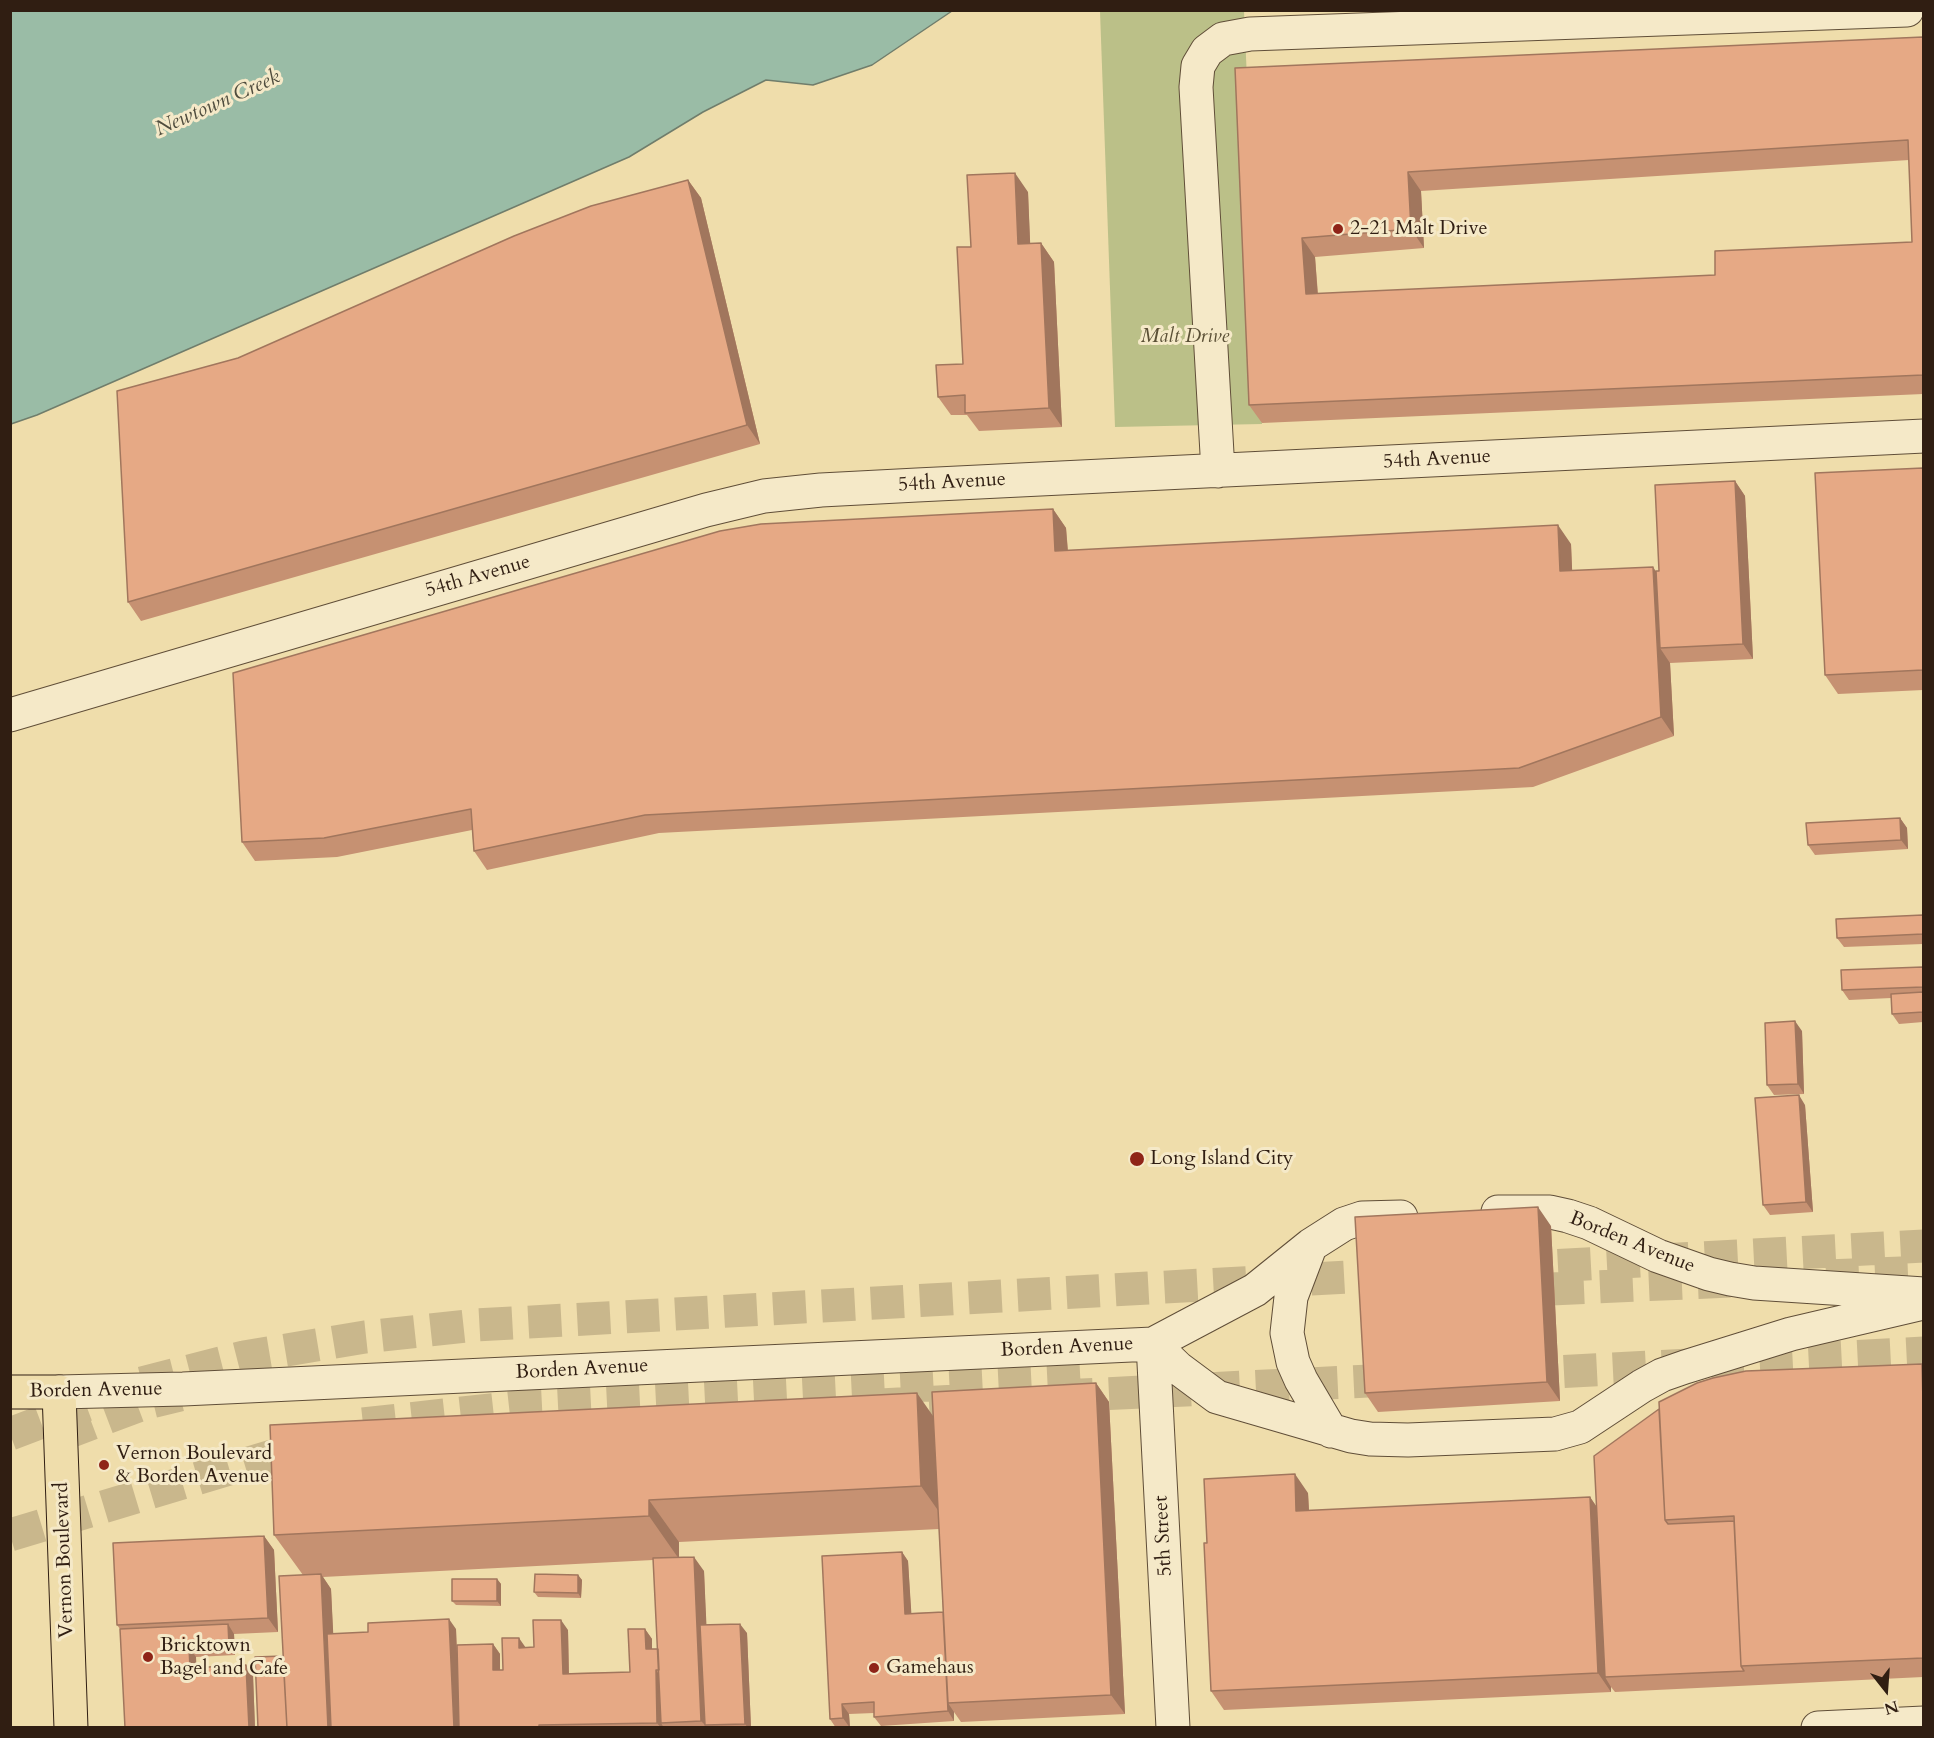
<!DOCTYPE html>
<style>
body{margin:0}
#map{position:relative;width:1934px;height:1738px;overflow:hidden;background:#efddab;font-family:Cardo,serif}
canvas{display:block}
.frame{position:absolute;inset:0;border:12px solid #301e12;pointer-events:none}
.north{position:absolute;left:1856px;top:1660px;width:60px;height:60px;-webkit-text-stroke:4px #f5e9c8;paint-order:stroke;rotate:163deg;font-size:16px;font-weight:700;line-height:24px;text-align:center;color:#301e12}
.north::after{content:'';display:block;margin:auto;width:21px;height:27px;background:#301e12;clip-path:polygon(50% 0,100% 100%,50% 72%,0 100%)}
</style>
<div id="map">
<canvas width="1934" height="1738"></canvas>
<div class="frame"></div>
<div class="north">N</div>
</div>
<script>
const ctx = document.querySelector('canvas').getContext('2d');
ctx.lineJoin = 'round';
function paint(path, color) {
  ctx.fillStyle = color;
  ctx.fill(path, 'evenodd');
}
function poly(rows) {
  const path = new Path2D();
  for (const r of rows) {
    path.moveTo(r[0], r[1]);
    for (let i = 2; i < r.length; i += 2) path.lineTo(r[i], r[i + 1]);
  }
  return path;
}
function trace(path, color, width, dash) {
  ctx.strokeStyle = color;
  ctx.lineWidth = width;
  ctx.lineCap = dash ? 'butt' : 'round';
  ctx.setLineDash(dash || []);
  ctx.stroke(path);
}
function write(font, color, halo, rows, align = 'center') {
  ctx.font = font + ' Cardo,serif';
  ctx.lineWidth = 6;
  ctx.setLineDash([]);
  ctx.textBaseline = 'middle';
  ctx.strokeStyle = halo;
  ctx.fillStyle = color;
  for (const [text, x, y, turn = 0] of rows) {
    ctx.save();
    ctx.translate(x, y);
    ctx.rotate((+turn || 0) * Math.PI / 180);
    ctx.textAlign = isNaN(turn) ? turn : align;
    if (halo) ctx.strokeText(text, 0, 0);
    ctx.fillText(text, 0, 0);
    ctx.restore();
  }
}
paint(poly([
 [1100,11,1244,11,1262,424,1115,427]
]), '#bbc088');
const water = poly([
 [10,11,11,10,952,11,872,65,813,85,766,80,703,112,629,157,37,415,11,424,10,11]
]);
paint(water, '#9abca6');
trace(water, '#707d6b', 1.5);
trace(poly([
 [1509,1268,1924,1246],
 [1826,1276,1924,1272],
 [1551,1289,1730,1281],
 [1515,1374,1924,1353],
 [142,1383,244,1357,365,1337,476,1325,1403,1274],
 [1060,1396,1410,1379],
 [880,1405,978,1400],
 [363,1424,535,1405,1089,1377],
 [10,1434,86,1405],
 [61,1435,143,1404,180,1395],
 [10,1535,272,1456,315,1450]
]), '#c9b78c', 33, [33, 16]);
const minor = poly([
 [1218,471,1196,87,1198,66,1207,51,1223,39,1250,34,1907,10],
 [10,715,706,510,764,496,821,490,917,485,1924,436],
 [1498,1212,1550,1212,1568,1216,1589,1223,1658,1256,1709,1274,1730,1279,1754,1283,1924,1294],
 [1310,1247,1291,1297,1287,1333,1293,1362,1301,1380,1331,1431],
 [1153,1344,1178,1368,1217,1397,1351,1436,1370,1439,1408,1440,1555,1434,1580,1427,1642,1386,1662,1375,1685,1367,1791,1334,1919,1304],
 [1153,1344,1173,1728],
 [59,1392,183,1389,1153,1344,1255,1290,1311,1245,1344,1224,1362,1218,1401,1217],
 [1818,1728,1924,1723]
]);
const major = poly([
 [10,1392,59,1392,71,1728]
]);
trace(minor, '#604e38', 35);
trace(major, '#301e12', 35);
trace(minor, '#f5e9c8', 33);
trace(major, '#efddab', 33);
paint(poly([
 [1923,37,1923,394,1262,423,1249,405,1235,68],
 [1909,160,1912,242,1715,275,1318,294,1315,257,1424,248,1421,191],
 [688,180,701,198,760,444,141,621,128,602],
 [1028,192,1030,244,1041,243,1054,262,1062,427,979,431,967,415,951,415,938,397,963,364,971,247],
 [1923,468,1923,690,1838,694,1825,675],
 [1735,481,1745,496,1753,659,1670,663,1674,736,1533,787,659,833,487,870,474,851,472,830,337,857,255,861,242,842,1053,509,1066,528,1068,550,1571,544,1572,571,1659,571],
 [1900,818,1907,828,1908,849,1815,855,1808,845],
 [1923,915,1923,944,1844,947,1837,938],
 [1923,967,1923,1022,1899,1024,1892,1014,1891,998,1849,1000,1842,990],
 [1802,1031,1804,1094,1774,1095,1767,1085],
 [1805,1105,1813,1212,1770,1215,1763,1205],
 [1551,1226,1560,1401,1378,1412,1365,1393],
 [1923,1366,1923,1677,1615,1692,1611,1687,1611,1692,1224,1710,1211,1691,1308,1493,1309,1511,1590,1497,1596,1506],
 [1096,1383,1109,1402,1125,1714,961,1722,954,1712,954,1721,881,1726,874,1717,874,1713,849,1714,850,1728,836,1728,830,1719,902,1552,908,1561,911,1613,943,1612,939,1529,679,1542,679,1557,704,1571,706,1625,747,1633,751,1728,665,1728,664,1727,664,1728,258,1728,283,1656,303,1575,274,1535,934,1417],
 [653,1560,658,1649,652,1649,652,1639,645,1629,630,1672,569,1673,568,1630,534,1647,526,1647,503,1670,500,1670,500,1654,493,1644,457,1662,456,1629,333,1634,331,1589,323,1577],
 [264,1536,274,1550,278,1632,234,1634,235,1655,196,1657,196,1668,253,1675,255,1728,120,1629,117,1625],
 [578,1575,582,1580,581,1598,538,1597,534,1592],
 [497,1579,501,1584,501,1606,456,1605,452,1601]
]), '#c69172');
paint(poly([
 [1408,172,1421,191,1424,248,1411,229],
 [1015,173,1028,192,1031,263,1018,244],
 [688,180,701,198,760,444,747,425],
 [1302,238,1315,257,1319,313,1306,294],
 [1041,243,1054,262,1062,427,1049,408],
 [1735,481,1745,496,1753,659,1743,644],
 [1053,509,1066,528,1069,569,1055,551],
 [1558,525,1571,544,1573,590,1560,571],
 [1653,567,1666,586,1660,648,1670,663,1674,736,1661,717],
 [1900,818,1907,828,1908,849,1901,840],
 [1795,1021,1802,1031,1804,1094,1798,1084],
 [1799,1095,1805,1105,1813,1212,1806,1202],
 [1538,1207,1551,1226,1560,1401,1547,1382],
 [1922,1364,1923,1366,1923,1402],
 [1096,1383,1109,1402,1125,1714,1111,1695],
 [917,1393,947,1436,951,1529,921,1486],
 [1295,1474,1308,1493,1310,1530,1296,1511],
 [1590,1497,1603,1516,1605,1677,1611,1687,1611,1692,1598,1673],
 [649,1500,679,1542,679,1559,649,1516],
 [264,1536,274,1550,278,1632,268,1618],
 [902,1552,908,1561,912,1623,905,1614],
 [694,1557,704,1571,711,1725,705,1725,701,1721],
 [321,1574,331,1589,338,1728,328,1728],
 [578,1575,582,1580,581,1598,578,1593],
 [497,1579,501,1584,501,1606,497,1601],
 [944,1612,948,1703,954,1712,954,1721,948,1711],
 [449,1619,456,1629,460,1728,454,1728],
 [561,1620,568,1630,569,1683,563,1674],
 [228,1624,234,1634,235,1655,229,1645],
 [740,1624,747,1633,751,1728,748,1728,745,1724],
 [645,1629,652,1639,652,1659,646,1649],
 [519,1638,526,1648,519,1648],
 [493,1644,500,1654,500,1680,493,1670],
 [189,1647,196,1657,197,1678,190,1668],
 [246,1665,253,1675,255,1728,249,1728],
 [656,1670,663,1680,661,1723,664,1728,661,1728,657,1723],
 [842,1704,849,1714,850,1728,843,1718]
]), '#a1765d');
const building = poly([
 [1923,37,1923,375,1249,405,1235,68,1923,37],
 [1908,140,1912,242,1715,251,1715,275,1306,294,1302,238,1411,229,1408,172,1908,140],
 [1015,173,1018,244,1041,243,1049,408,965,413,965,395,938,397,936,365,963,364,957,247,971,247,967,175,1015,173],
 [688,180,747,425,128,602,117,391,238,358,514,236,591,206,688,180],
 [1923,468,1923,670,1825,675,1815,473,1923,468],
 [1735,481,1743,644,1660,648,1656,571,1659,571,1655,485,1735,481],
 [1053,509,1055,551,1558,525,1560,571,1653,567,1661,717,1519,768,645,815,474,851,471,809,324,838,242,842,233,673,720,531,761,524,1053,509],
 [1900,818,1901,840,1808,845,1806,823,1900,818],
 [1923,915,1923,934,1837,938,1836,919,1923,915],
 [1923,967,1923,987,1842,990,1841,970,1923,967],
 [1923,992,1923,1012,1892,1014,1891,994,1923,992],
 [1795,1021,1798,1084,1767,1085,1765,1023,1795,1021],
 [1799,1095,1806,1202,1763,1205,1755,1098,1799,1095],
 [1538,1207,1547,1382,1365,1393,1355,1217,1538,1207],
 [1922,1364,1923,1402,1923,1658,1741,1666,1734,1516,1665,1520,1659,1402,1697,1383,1713,1378,1746,1371,1922,1364],
 [1096,1383,1111,1695,948,1703,932,1392,1096,1383],
 [917,1393,921,1486,649,1500,649,1516,274,1535,270,1425,917,1393],
 [1659,1409,1665,1520,1668,1524,1734,1521,1741,1666,1744,1671,1605,1677,1594,1456,1659,1409],
 [1295,1474,1296,1511,1590,1497,1598,1673,1211,1691,1204,1543,1207,1543,1204,1479,1295,1474],
 [264,1536,268,1618,117,1625,113,1543,264,1536],
 [902,1552,905,1614,943,1612,948,1711,874,1717,874,1702,842,1704,843,1718,830,1719,822,1556,902,1552],
 [694,1557,701,1721,661,1723,653,1558,694,1557],
 [321,1574,328,1728,287,1728,279,1576,321,1574],
 [535,1574,578,1575,578,1593,534,1592,535,1574],
 [452,1579,497,1579,497,1601,452,1601,452,1579],
 [449,1619,454,1728,331,1728,327,1634,368,1632,368,1623,449,1619],
 [533,1620,561,1620,563,1674,630,1672,628,1629,645,1629,646,1649,658,1649,659,1670,656,1670,657,1723,539,1725,539,1728,459,1728,457,1645,493,1644,493,1670,503,1670,502,1638,519,1638,519,1648,534,1647,533,1620],
 [228,1624,229,1645,189,1647,190,1668,246,1665,249,1728,125,1728,120,1629,228,1624],
 [740,1624,745,1724,705,1725,700,1625,740,1624],
 [283,1656,287,1728,258,1728,255,1657,283,1656]
]);
paint(building, '#e6a985');
trace(building, '#a1765d', 1.5);
for (const [x, y, r, color] of [
 [1338,229,6,"#8f2418"],
 [1137,1159,8,"#8f2418"],
 [104,1465,6,"#8f2418"],
 [148,1657,6,"#8f2418"],
 [874,1668,6,"#8f2418"]
]) {
  const dot = new Path2D();
  dot.arc(x, y, r, 0, 2 * Math.PI);
  ctx.fillStyle = color;
  ctx.fill(dot);
  trace(dot, '#f5e9c8', 2);
}
write('20px', '#301e12', '#f5e9c8', [
 ["2-21 Malt Drive",1350,229],
 ["Long Island City",1150,1159],
 ["Vernon Boulevard",116,1454],
 ["& Borden Avenue",116,1477],
 ["Bricktown",160,1646],
 ["Bagel and Cafe",160,1669],
 ["Gamehaus",886,1668]
], 'left');
write('italic 20px', '#5a4f35', '#f5e9c8', [
 ["Malt Drive",1185,337]
]);
write('20px', '#301e12', '#f5e9c8', [
 ["54th Avenue",1437,460,-3],
 ["54th Avenue",952,483,-3],
 ["54th Avenue",478,577,-16],
 ["Borden Avenue",1632,1243,22],
 ["Borden Avenue",1067,1348,-3],
 ["Borden Avenue",582,1370,-3],
 ["Borden Avenue",96,1391,-1],
 ["5th Street",1164,1536,-93],
 ["Vernon Boulevard",65,1560,-92]
]);
write('italic 21px', '#504d3e', '#f5e9c8', [
 ["Newtown Creek",218,104,-24]
]);
</script>
